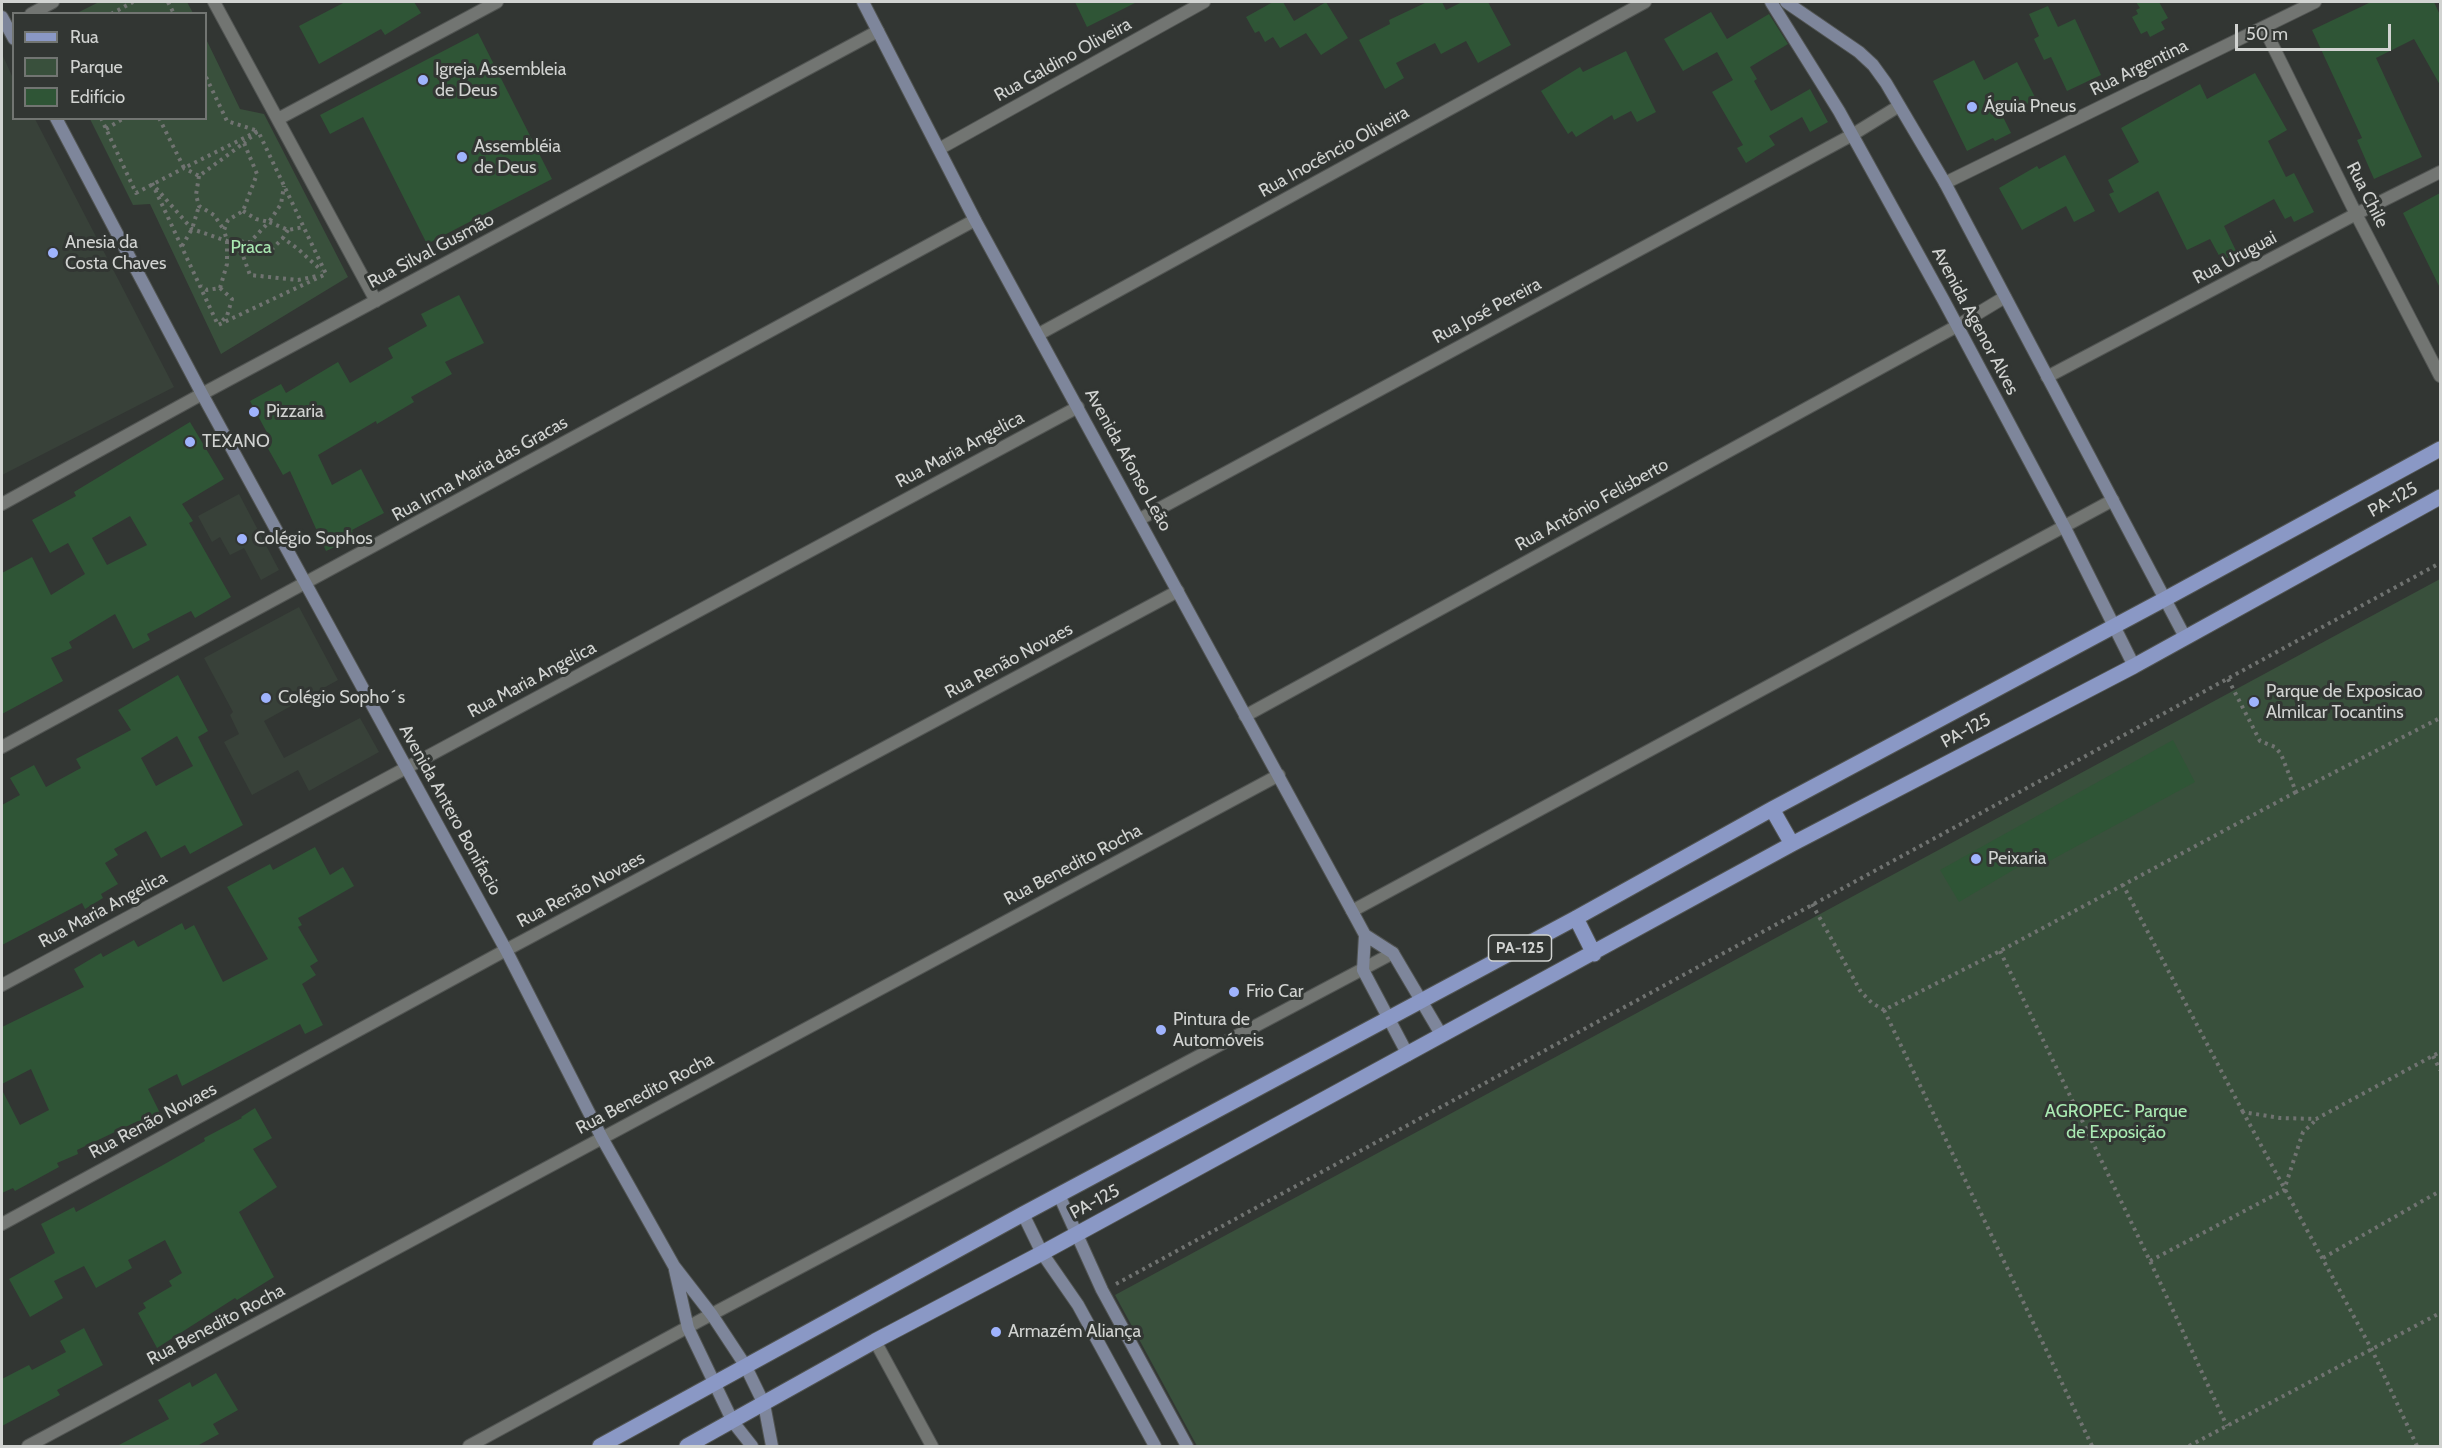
<!DOCTYPE html>
<meta charset="utf-8">
<style>
body{margin:0}
#map{position:relative;width:2442px;height:1448px;overflow:hidden;background:#323633;font-family:Cabin,sans-serif}
canvas{display:block}
.frame{position:absolute;inset:0;border:3px solid #d1d3d1;pointer-events:none}
.legend{position:absolute;left:12px;top:12px;width:195px;height:108px;box-sizing:border-box;background:#323633;border:2px solid #727572;margin:0;padding:8px 10px;list-style:none;font-size:18px;color:#d1d3d1}
.legend li{display:flex;align-items:center;gap:12px;height:30px}
.legend b{width:30px;border:2px solid #727572}
.scale{position:absolute;left:2235px;top:24px;width:156px;height:27px;box-sizing:border-box;border:3px solid #d1d3d1;border-top:0;padding-left:8px;font-size:18px;line-height:21px;white-space:nowrap;color:#d1d3d1;-webkit-text-stroke:4px #323633;paint-order:stroke}
</style>
<div id="map">
<canvas width="2442" height="1448"></canvas>
<div class="frame"></div>
<ul class="legend">
<li><b style="height:8px;background:#8a98c5"></b>Rua</li>
<li><b style="height:16px;background:#39503c"></b>Parque</li>
<li><b style="height:16px;background:#2f5536"></b>Edifício</li>
</ul>
<div class="scale">50 m</div>
</div>
<script>
const ctx = document.querySelector('canvas').getContext('2d');
ctx.lineJoin = 'round';
function paint(path, color) {
  ctx.fillStyle = color;
  ctx.fill(path, 'evenodd');
}
function poly(rows) {
  const path = new Path2D();
  for (const r of rows) {
    path.moveTo(r[0], r[1]);
    for (let i = 2; i < r.length; i += 2) path.lineTo(r[i], r[i + 1]);
  }
  return path;
}
function trace(path, color, width, dash) {
  ctx.strokeStyle = color;
  ctx.lineWidth = width;
  ctx.lineCap = dash ? 'butt' : 'round';
  ctx.setLineDash(dash || []);
  ctx.stroke(path);
}
function write(font, color, halo, rows, align = 'center') {
  ctx.font = font + ' Cabin,sans-serif';
  ctx.lineWidth = 6;
  ctx.setLineDash([]);
  ctx.textBaseline = 'middle';
  ctx.strokeStyle = halo;
  ctx.fillStyle = color;
  for (const [text, x, y, turn = 0] of rows) {
    ctx.save();
    ctx.translate(x, y);
    ctx.rotate((+turn || 0) * Math.PI / 180);
    ctx.textAlign = isNaN(turn) ? turn : align;
    if (halo) ctx.strokeText(text, 0, 0);
    ctx.fillText(text, 0, 0);
    ctx.restore();
  }
}
paint(poly([
 [2,54,13,78,14,118,35,119,174,387,2,475],
 [239,494,279,570,261,580,244,548,230,555,220,537,212,542,198,516],
 [299,607,338,680,264,721,284,758,360,718,379,752,309,791,298,770,252,795,224,742,239,734,230,715,233,712,204,658]
]), '#384139');
paint(poly([
 [99,2,187,2,193,13,77,13],
 [206,39,240,109,264,114,348,277,221,354,150,204,133,205,90,119,206,118],
 [2440,579,2440,1446,1197,1446,1115,1295]
]), '#39503c');
paint(poly([
 [345,2,414,2,421,13,385,35,381,29,319,64,299,26],
 [1075,2,1137,2,1087,27],
 [1273,2,1283,2,1294,21,1326,2,1348,38,1321,55,1306,33,1280,48,1273,37,1265,42,1259,31,1255,33,1246,17],
 [1427,2,1442,2,1446,10,1462,2,1488,2,1511,45,1478,63,1466,41,1441,54,1435,43,1396,63,1404,78,1385,89,1359,40,1390,24,1389,20],
 [2136,2,2159,2,2168,18,2161,22,2165,29,2150,37,2147,31,2141,34,2132,17,2138,14,2136,10,2140,8],
 [2371,2,2434,2,2440,15,2440,85,2414,39,2376,58,2422,157,2374,179,2357,140,2362,138,2312,30],
 [2048,6,2058,27,2075,19,2101,75,2067,91,2051,57,2044,60,2034,39,2039,36,2029,14],
 [1711,12,1727,39,1769,14,1788,44,1750,67,1757,79,1754,81,1771,111,1810,89,1828,122,1810,132,1802,117,1769,136,1775,145,1746,163,1737,148,1743,145,1712,92,1733,80,1717,52,1683,71,1664,39],
 [478,33,552,179,427,244,363,117,330,134,320,115],
 [1626,51,1656,112,1637,122,1631,111,1614,120,1612,115,1576,137,1572,131,1568,134,1541,91,1580,67,1583,72],
 [1974,60,1984,80,2017,62,2036,99,2003,117,2011,133,1995,141,1993,138,1967,151,1933,81],
 [2255,73,2287,130,2268,141,2286,177,2294,173,2314,212,2294,222,2291,216,2285,219,2274,199,2224,226,2237,253,2222,261,2210,239,2187,250,2158,191,2119,213,2109,194,2114,192,2108,180,2139,162,2121,128,2200,84,2207,99],
 [2065,155,2095,211,2074,222,2066,206,2022,230,1999,188,2037,166,2039,169],
 [2440,193,2440,288,2403,213],
 [459,295,484,343,445,362,452,374,411,397,414,402,377,424,376,421,318,455,332,485,361,469,384,513,352,530,355,538,326,551,290,471,283,475,266,445,272,442,250,401,281,384,286,393,338,362,350,383,393,358,388,348,427,326,421,314],
 [190,422,224,479,182,504,193,521,189,523,231,597,195,618,191,611,147,634,150,640,133,649,115,614,69,642,72,648,51,658,63,681,2,714,2,573,32,557,51,595,85,574,68,543,50,553,32,520,76,496,74,492],
 [130,516,147,545,107,565,92,538],
 [178,675,208,731,198,737,243,825,190,854,185,845,161,858,146,831,114,849,118,855,105,863,118,884,101,894,103,898,85,909,82,903,2,945,2,805,20,795,10,778,34,765,46,787,81,768,76,759,131,730,118,710],
 [177,736,193,766,156,786,141,758],
 [2173,740,2195,782,2042,865,2037,856,1959,902,1940,870],
 [315,847,330,875,343,867,354,886,298,918,302,925,298,927,318,961,310,966,316,975,302,984,323,1025,305,1034,300,1024,182,1086,177,1074,148,1089,160,1113,139,1124,138,1121,77,1150,78,1154,57,1163,59,1167,15,1191,13,1188,2,1193,2,1090,20,1125,49,1110,31,1069,2,1084,2,1027,84,987,74,969,101,953,103,957,134,940,138,947,182,923,185,930,194,925,223,982,268,959,227,887,270,864,273,870],
 [255,1108,272,1138,253,1149,277,1187,239,1212,274,1277,237,1300,235,1298,157,1348,138,1313,146,1308,143,1303,172,1286,169,1281,182,1273,165,1240,128,1260,132,1268,96,1288,84,1266,54,1281,63,1298,30,1317,9,1279,55,1253,41,1224,74,1207,76,1212,163,1165,205,1141,204,1138,242,1118,241,1117],
 [84,1328,103,1365,57,1390,60,1395,2,1426,2,1379,29,1365,32,1370,66,1352,60,1341],
 [216,1373,238,1410,213,1424,219,1434,197,1446,117,1446,169,1419,158,1400,190,1382,192,1387]
]), '#2f5536');
const street = poly([
 [214,2,376,301],
 [31,14,53,2],
 [2264,28,2356,214,2440,376],
 [278,119,497,2],
 [939,149,1204,2],
 [1945,183,2315,2],
 [1039,334,1645,2],
 [2047,377,2356,214,2440,172],
 [2,504,202,394,878,31],
 [1140,519,1852,135,1899,106],
 [1245,716,1957,326,2005,297],
 [2,747,975,220],
 [1352,911,2113,500],
 [2,985,1078,407],
 [2,1224,506,950,1178,591],
 [875,1341,932,1446],
 [28,1446,1279,775],
 [469,1446,699,1321,1393,953]
]);
const secondary = poly([
 [863,2,975,220,1352,911,1365,935,1363,970,1408,1055],
 [1771,2,1839,111,1944,301,2065,528,2134,666],
 [1786,2,1859,52,1873,65,1886,83,1945,183,2185,637],
 [2,17,14,39],
 [56,118,202,394,506,950,602,1138,674,1266,712,1315,745,1365,764,1404,772,1446],
 [1365,935,1393,953,1442,1036],
 [1059,1195,1102,1290,1187,1446],
 [1023,1214,1042,1253,1078,1305,1155,1446],
 [675,1270,688,1328,733,1422,752,1446]
]);
const primary = poly([
 [1772,809,1792,844],
 [1576,918,1594,954],
 [600,1446,1023,1214,1576,918,1772,809,2165,599,2440,449],
 [687,1446,875,1341,1042,1253,1792,844,2134,666,2440,497]
]);
trace(street, '#515452', 14);
trace(secondary, '#515452', 14);
trace(primary, '#515452', 17);
trace(poly([
 [168,2,174,14],
 [111,14,133,2],
 [206,77,227,121,258,131,244,143],
 [101,118,136,193,184,168,199,176,244,143,257,174,243,211,228,220,224,230,227,241,227,264,220,288,207,290,201,286],
 [106,129,124,118],
 [199,176,196,195,199,206,214,215,224,230],
 [152,183,218,325,326,274,258,131,184,168,159,118],
 [156,188,192,229,227,241,250,242,269,222,288,230,304,227],
 [243,211,256,219,269,222,281,204,284,186],
 [288,230,283,238,298,249,322,271],
 [228,241,242,253,250,275,298,280,317,276],
 [250,242,269,250],
 [182,246,192,229,199,206],
 [242,253,270,251,283,238],
 [220,288,232,299,227,316,221,322],
 [2228,679,2260,741,2275,747,2281,754,2296,792,2440,718],
 [1812,904,1861,992,1872,1003,1884,1010,2000,951,2123,885],
 [2000,951,2150,1261,2227,1426],
 [1884,1010,2092,1446],
 [2433,1056,2440,1070],
 [2243,1112,2123,885,2296,792],
 [2323,1258,2440,1191],
 [2150,1261,2284,1190,2303,1132,2316,1120],
 [1116,1284,2440,563],
 [2189,1446,2440,1313],
 [2417,1446,2372,1350,2243,1112,2280,1118,2316,1119,2440,1052]
]), '#707371', 4, [3, 4.5]);
trace(street, '#727572', 12);
trace(secondary, '#7e869b', 12);
trace(primary, '#8a98c5', 15);
for (const [x, y, r, color] of [
 [423,80,6,"#9fb3fd"],
 [1972,107,6,"#9fb3fd"],
 [462,157,6,"#9fb3fd"],
 [53,253,6,"#9fb3fd"],
 [254,412,6,"#9fb3fd"],
 [190,442,6,"#9fb3fd"],
 [242,539,6,"#9fb3fd"],
 [266,698,6,"#9fb3fd"],
 [2254,702,6,"#9fb3fd"],
 [1976,859,6,"#9fb3fd"],
 [1234,992,6,"#9fb3fd"],
 [1161,1030,6,"#9fb3fd"],
 [996,1332,6,"#9fb3fd"]
]) {
  const dot = new Path2D();
  dot.arc(x, y, r, 0, 2 * Math.PI);
  ctx.fillStyle = color;
  ctx.fill(dot);
  trace(dot, '#323633', 2);
}
for (const [x, y, w] of [
 [1520,948,63]
]) {
  const box = new Path2D();
  box.roundRect(x - w / 2, y - 13, w, 26, 4.5);
  ctx.fillStyle = '#323633';
  ctx.fill(box);
  trace(box, '#d1d3d1', 1.5);
}
write('bold 16px', '#d1d3d1', null, [
 ["PA-125",1520,948]
]);
write('18px', '#d1d3d1', '#323633', [
 ["Rua Galdino Oliveira",1063,60,-29],
 ["Rua Argentina",2139,68,-26],
 ["Rua Inocêncio Oliveira",1334,152,-29],
 ["Rua Chile",2367,195,63],
 ["Rua Silval Gusmão",431,251,-28],
 ["Rua Uruguai",2235,258,-28],
 ["Rua José Pereira",1487,311,-28],
 ["Avenida Agenor Alves",1975,321,62],
 ["Rua Maria Angelica",960,450,-28],
 ["Avenida Afonso Leão",1128,460,61],
 ["Rua Irma Maria das Gracas",480,469,-29],
 ["PA-125",2393,500,-29],
 ["Rua Antônio Felisberto",1592,505,-29],
 ["Rua Renão Novaes",1009,661,-28],
 ["Rua Maria Angelica",532,680,-28],
 ["PA-125",1966,731,-28],
 ["Avenida Antero Bonifacio",450,810,61],
 ["Rua Benedito Rocha",1073,865,-28],
 ["Rua Renão Novaes",581,890,-28],
 ["Rua Maria Angelica",103,910,-28],
 ["Rua Benedito Rocha",645,1094,-28],
 ["Rua Renão Novaes",153,1121,-28],
 ["PA-125",1095,1202,-28],
 ["Rua Benedito Rocha",216,1325,-28]
]);
write('18px', '#d1d3d1', '#323633', [
 ["Igreja Assembleia",435,70],
 ["de Deus",435,91],
 ["Águia Pneus",1984,107],
 ["Assembléia",474,147],
 ["de Deus",474,168],
 ["Anesia da",65,243],
 ["Costa Chaves",65,264],
 ["Pizzaria",266,412],
 ["TEXANO",202,442],
 ["Colégio Sophos",254,539],
 ["Parque de Exposicao",2266,692],
 ["Almilcar Tocantins",2266,713],
 ["Colégio Sopho´s",278,698],
 ["Peixaria",1988,859],
 ["Frio Car",1246,992],
 ["Pintura de",1173,1020],
 ["Automóveis",1173,1041],
 ["Armazém Aliança",1008,1332]
], 'left');
write('18px', '#a9e9b2', '#323633', [
 ["Praca",251,248],
 ["AGROPEC- Parque",2116,1112],
 ["de Exposição",2116,1133]
]);
</script>
